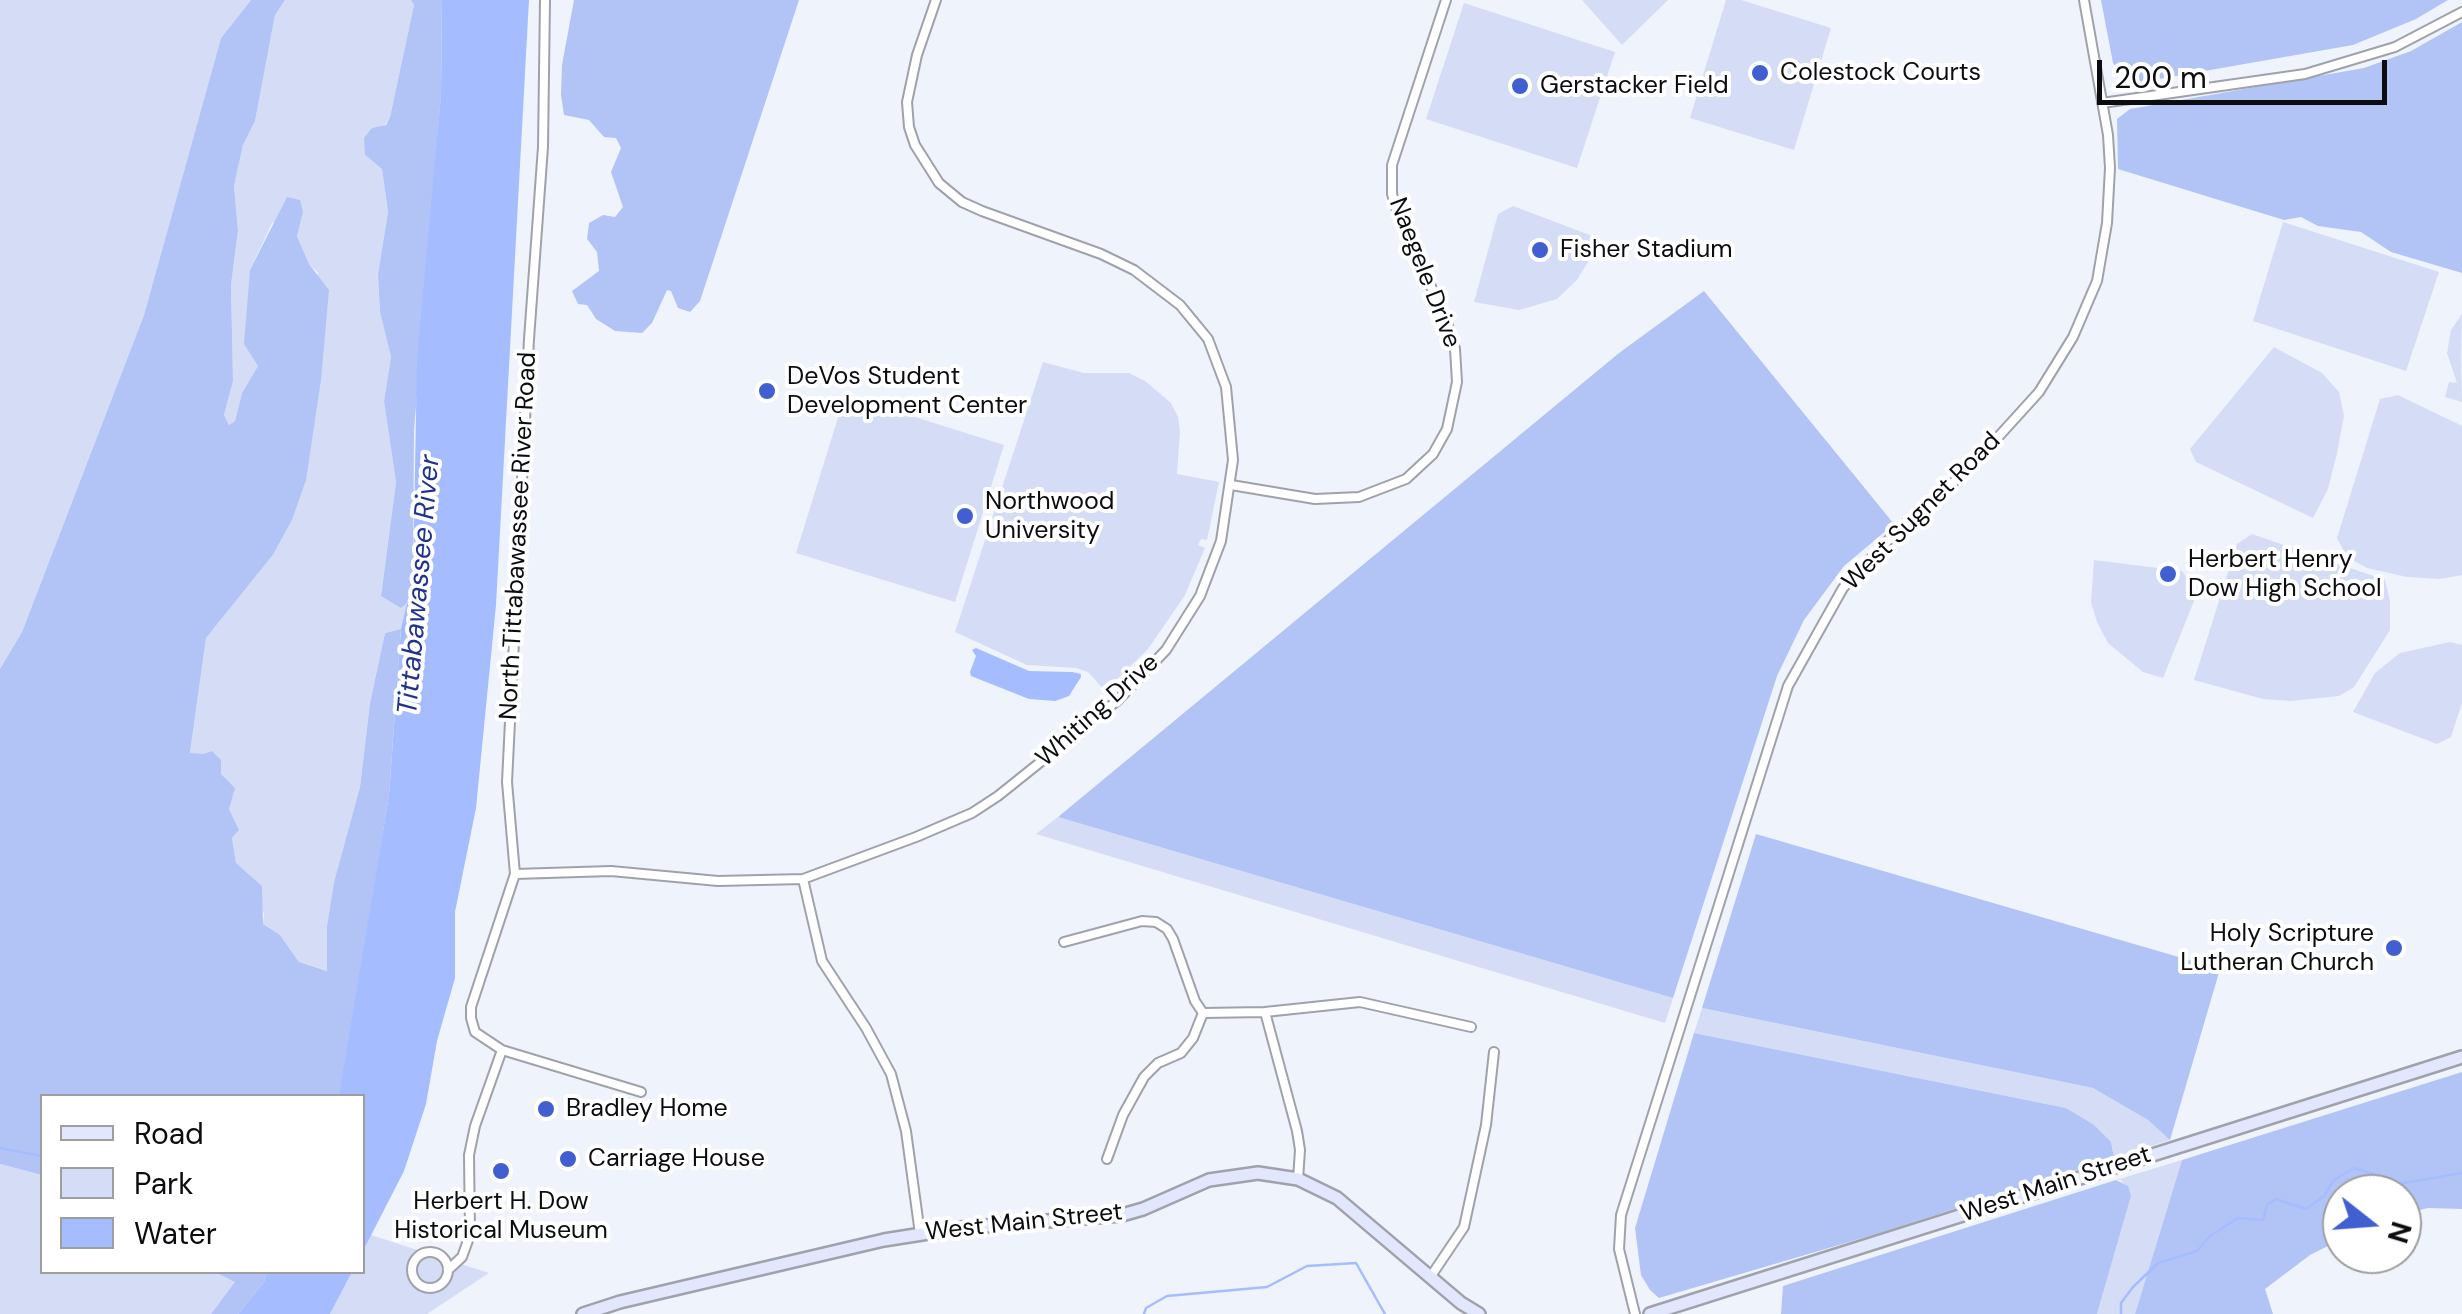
<!DOCTYPE html>
<style>
body{margin:0}
#map{position:relative;width:2462px;height:1314px;overflow:hidden;background:#eff3fc;font-family:"DM Sans",sans-serif}
canvas{display:block}
.legend{position:absolute;left:40px;top:1094px;width:325px;height:180px;box-sizing:border-box;background:#fff;border:2px solid #9d9e9f;margin:0;padding:12px 18px;list-style:none;font-size:30px;color:#0b0c0f}
.legend li{display:flex;align-items:center;gap:20px;height:50px}
.legend b{width:50px;border:2px solid #9d9e9f}
.north{position:absolute;left:2322px;top:1174px;width:100px;height:100px;box-sizing:border-box;background:#fff;border:2px solid #9d9e9f;border-radius:50%;rotate:107deg;font-size:28px;font-weight:700;line-height:40px;text-align:center;color:#0b0c0f}
.north::after{content:'';display:block;margin:auto;width:35px;height:45px;background:#425fd2;clip-path:polygon(50% 0,100% 100%,50% 72%,0 100%)}
.scale{position:absolute;left:2097px;top:60px;width:290px;height:45px;box-sizing:border-box;border:5px solid #0b0c0f;border-top:0;padding-left:12px;font-size:30px;line-height:35px;white-space:nowrap;color:#0b0c0f;-webkit-text-stroke:8px #fff;paint-order:stroke}
</style>
<div id="map">
<canvas width="2462" height="1314"></canvas>
<ul class="legend">
<li><b style="height:12px;background:#e1e8fe"></b>Road</li>
<li><b style="height:28px;background:#d4ddf5"></b>Park</li>
<li><b style="height:28px;background:#a5bdfe"></b>Water</li>
</ul>
<div class="north">N</div>
<div class="scale">200 m</div>
</div>
<script>
const ctx = document.querySelector('canvas').getContext('2d');
ctx.lineJoin = 'round';
function paint(path, color) {
  ctx.fillStyle = color;
  ctx.fill(path, 'evenodd');
}
function poly(rows) {
  const path = new Path2D();
  for (const r of rows) {
    if (r.length === 3) {
      path.moveTo(r[0] + r[2], r[1]);
      path.arc(r[0], r[1], r[2], 0, 2 * Math.PI);
      continue;
    }
    path.moveTo(r[0], r[1]);
    for (let i = 2; i < r.length; i += 2) path.lineTo(r[i], r[i + 1]);
  }
  return path;
}
function trace(path, color, width, dash) {
  ctx.strokeStyle = color;
  ctx.lineWidth = width;
  ctx.lineCap = dash ? 'butt' : 'round';
  ctx.setLineDash(dash || []);
  ctx.stroke(path);
}
function write(font, color, halo, rows, align = 'center') {
  ctx.font = font + ' "DM Sans",sans-serif';
  ctx.lineWidth = 8;
  ctx.setLineDash([]);
  ctx.textBaseline = 'middle';
  ctx.strokeStyle = halo;
  ctx.fillStyle = color;
  for (const [text, x, y, turn = 0] of rows) {
    ctx.save();
    ctx.translate(x, y);
    ctx.rotate((+turn || 0) * Math.PI / 180);
    ctx.textAlign = isNaN(turn) ? turn : align;
    if (halo) ctx.strokeText(text, 0, 0);
    ctx.fillText(text, 0, 0);
    ctx.restore();
  }
}
paint(poly([
 [0,0,251,0,221,38,144,315,22,632,0,669],
 [285,0,411,0,414,5,390,117,365,155,382,169,388,212,378,274,380,312,391,357,384,401,396,482,381,595,401,608,407,603,401,629,385,633,370,703,360,787,334,882,327,926,328,971,299,962,280,935,263,924,264,914,249,874,236,864,232,838,239,830,229,809,221,774,203,754,190,754,206,638,272,556,318,273,309,264,297,236,303,212,272,223,250,270,254,356,258,366,242,393,235,421,229,425,224,415,233,381,231,285,238,231,234,186,243,145,255,121,275,15],
 [1582,0,1668,0,1622,45],
 [1726,0,1741,0,1831,28,1794,150,1690,118],
 [1464,3,1615,52,1577,168,1426,119],
 [1513,206,1595,237,1588,262,1577,280,1557,299,1519,310,1474,302,1498,214],
 [2283,222,2439,272,2406,371,2253,321],
 [2462,314,2461,357,2462,402,2445,397,2449,382,2457,383,2447,353,2451,330],
 [2274,347,2322,373,2339,392,2344,416,2337,453,2328,489,2313,518,2196,462,2190,449],
 [1043,362,1084,373,1129,373,1145,381,1171,403,1178,417,1180,431,1177,474,1219,482,1207,540,1201,539,1198,545,1205,548,1185,595,1148,649,1105,691,1088,672,1076,668,1027,665,955,632],
 [845,395,1004,445,955,602,796,553],
 [2398,395,2462,426,2462,575,2440,579,2407,577,2367,568,2347,557,2337,538,2380,399],
 [2252,534,2385,580,2390,601,2390,630,2354,687,2339,696,2291,701,2263,699,2194,680,2237,544],
 [2094,560,2182,571,2193,587,2196,596,2163,678,2143,672,2108,643,2097,622,2091,602],
 [2450,642,2462,645,2462,703,2451,737,2437,744,2353,712,2375,673,2400,653],
 [1058,817,1673,998,1665,1023,1036,834],
 [1702,1008,2093,1088,2148,1120,2170,1140,2114,1158,2111,1142,2066,1108,1694,1033],
 [2182,1160,2135,1314,2097,1314,2131,1196,2121,1180,2116,1180],
 [0,1164,42,1175,42,1272,215,1272,236,1282,211,1314,0,1314],
 [371,1235,489,1273,427,1314,330,1314,352,1272,362,1272,363,1251]
]), '#d4ddf5');
paint(poly([
 [251,0,285,0,275,15,255,121,243,145,234,186,238,231,231,285,233,381,224,415,229,425,235,421,242,393,258,366,244,344,250,270,287,197,300,200,303,212,297,236,309,264,329,290,321,380,306,480,292,520,272,556,206,638,190,753,203,754,212,751,221,760,221,774,235,788,229,809,239,830,232,838,236,863,262,886,263,924,280,935,299,962,327,971,327,926,334,882,360,787,370,703,385,633,401,629,389,795,343,1080,339,1096,42,1096,42,1175,0,1164,0,669,22,632,144,315,221,38],
 [411,0,442,0,441,94,414,431,413,577,407,603,401,608,381,596,396,482,384,401,391,357,380,312,378,274,388,212,382,169,365,155,364,138,372,128,386,125,390,117,414,5],
 [574,0,799,0,700,301,690,312,678,308,671,291,667,290,652,323,642,333,615,331,596,319,587,305,578,304,572,291,599,271,597,252,587,239,589,223,603,215,615,217,623,207,611,172,621,148,616,138,604,137,589,120,564,115,561,95,562,65],
 [2101,0,2448,0,2416,19,2353,45,2136,83,2125,83,2113,63],
 [2462,22,2462,273,2391,252,2361,232,2318,226,2301,217,2284,220,2118,169,2117,119,2130,109,2364,68,2411,51],
 [1704,291,1894,524,1844,566,1804,620,1777,676,1673,998,1058,817,1619,353],
 [1756,834,2220,969,2170,1140,2148,1120,2093,1088,1702,1008],
 [1694,1033,2066,1108,2094,1125,2111,1142,2114,1158,1873,1235,1659,1298,1650,1290,1641,1275,1635,1228],
 [2462,1072,2462,1209,2428,1208,2402,1214,2402,1194,2342,1194,2342,1239,2310,1255,2265,1289,2273,1314,2135,1314,2182,1160],
 [2116,1180,2128,1186,2131,1196,2097,1314,1781,1314,1783,1286],
 [215,1272,267,1272,264,1282,238,1314,211,1314,235,1282]
]), '#b1c4f5');
paint(poly([
 [442,0,529,0,496,605,476,808,455,912,455,978,437,1041,426,1104,404,1171,363,1251,362,1096,339,1096,389,795,401,629,413,577,417,360,441,94],
 [976,648,1029,671,1072,672,1081,674,1081,677,1069,696,1055,701,1029,699,971,676,970,672,976,656,972,650],
 [267,1272,352,1272,330,1314,238,1314,264,1282]
]), '#a5bdfe');
trace(poly([
 [0,1148,42,1156],
 [1144,1314,1146,1308,1167,1296,1267,1287,1307,1266,1356,1263,1385,1314],
 [2121,1314,2121,1303,2133,1287,2158,1263,2197,1251,2210,1236,2238,1218,2263,1220,2267,1205,2276,1199,2306,1209,2324,1196,2334,1180,2354,1168,2373,1174,2392,1185,2462,1173]
]), '#a5bdfe', 2.5);
const street = poly([
 [545,0,543,147,529,339,507,782,515,874,471,1007,471,1018,475,1032,502,1050,641,1092],
 [2102,103,2305,74,2395,47,2462,12],
 [1231,485,1315,499,1359,497,1406,479,1433,454,1447,429,1457,382,1455,349,1446,319,1400,220,1392,194,1392,165,1446,0],
 [515,874,611,871,718,881,803,879,916,837,972,813,998,796,1118,700,1166,650,1200,596,1221,541,1233,460,1226,387,1208,339,1180,305,1134,270,1101,254,982,211,962,202,939,183,915,145,909,127,907,102,917,55,936,0],
 [803,879,822,961,866,1028,891,1074,906,1131,920,1234],
 [1064,942,1142,921,1156,922,1167,929,1173,939,1195,1001,1203,1013,1265,1012,1297,1131,1300,1150,1298,1179],
 [1265,1012,1360,1002,1471,1027],
 [1107,1159,1123,1115,1144,1077,1158,1063,1181,1053,1193,1038,1203,1013],
 [430,1270,18],
 [448,1270,462,1257,470,1235,469,1155,475,1126,502,1050],
 [1431,1276,1464,1227,1486,1125,1494,1052],
 [1635,1314,1619,1249,1621,1215,1788,686,1843,588,1896,532,1970,468,2039,392,2073,337,2097,281,2107,223,2110,168,2108,135,2084,0]
]);
const secondary = poly([
 [583,1314,620,1302,884,1240,960,1228,1122,1215,1143,1209,1209,1180,1258,1173,1298,1179,1337,1198,1461,1303,1479,1314],
 [1650,1314,2462,1057]
]);
trace(street, '#9fa2ab', 12);
trace(secondary, '#9fa2ab', 16);
trace(street, '#fff', 8);
trace(secondary, '#e1e8fe', 11);
for (const [x, y, r, color] of [
 [1760,73,10,"#425fd2"],
 [1520,86,10,"#425fd2"],
 [1540,250,10,"#425fd2"],
 [767,391,10,"#425fd2"],
 [965,516,10,"#425fd2"],
 [2168,574,10,"#425fd2"],
 [2394,948,10,"#425fd2"],
 [546,1109,10,"#425fd2"],
 [568,1159,10,"#425fd2"],
 [501,1171,10,"#425fd2"]
]) {
  const dot = new Path2D();
  dot.arc(x, y, r, 0, 2 * Math.PI);
  ctx.fillStyle = color;
  ctx.fill(dot);
  trace(dot, '#fff', 4);
}
write('25px', '#0b0c0f', '#fff', [
 ["Colestock Courts",1780,73],
 ["Gerstacker Field",1540,86],
 ["Fisher Stadium",1560,250],
 ["DeVos Student",787,377],
 ["Development Center",787,406],
 ["Northwood",985,502],
 ["University",985,531],
 ["Herbert Henry",2188,560],
 ["Dow High School",2188,589],
 ["Holy Scripture",2374,934,"right"],
 ["Lutheran Church",2374,963,"right"],
 ["Bradley Home",566,1109],
 ["Carriage House",588,1159],
 ["Herbert H. Dow",501,1202,"center"],
 ["Historical Museum",501,1231,"center"]
], 'left');
write('25px', '#0b0c0f', '#fff', [
 ["Naegele Drive",1424,273,69],
 ["West Sugnet Road",1922,512,-45],
 ["North Tittabawassee River Road",519,536,-87],
 ["Whiting Drive",1098,711,-42],
 ["West Main Street",2056,1185,-18],
 ["West Main Street",1024,1223,-6]
]);
write('italic 28px', '#21338e', '#fff', [
 ["Tittabawassee River",420,585,-85]
]);
</script>
